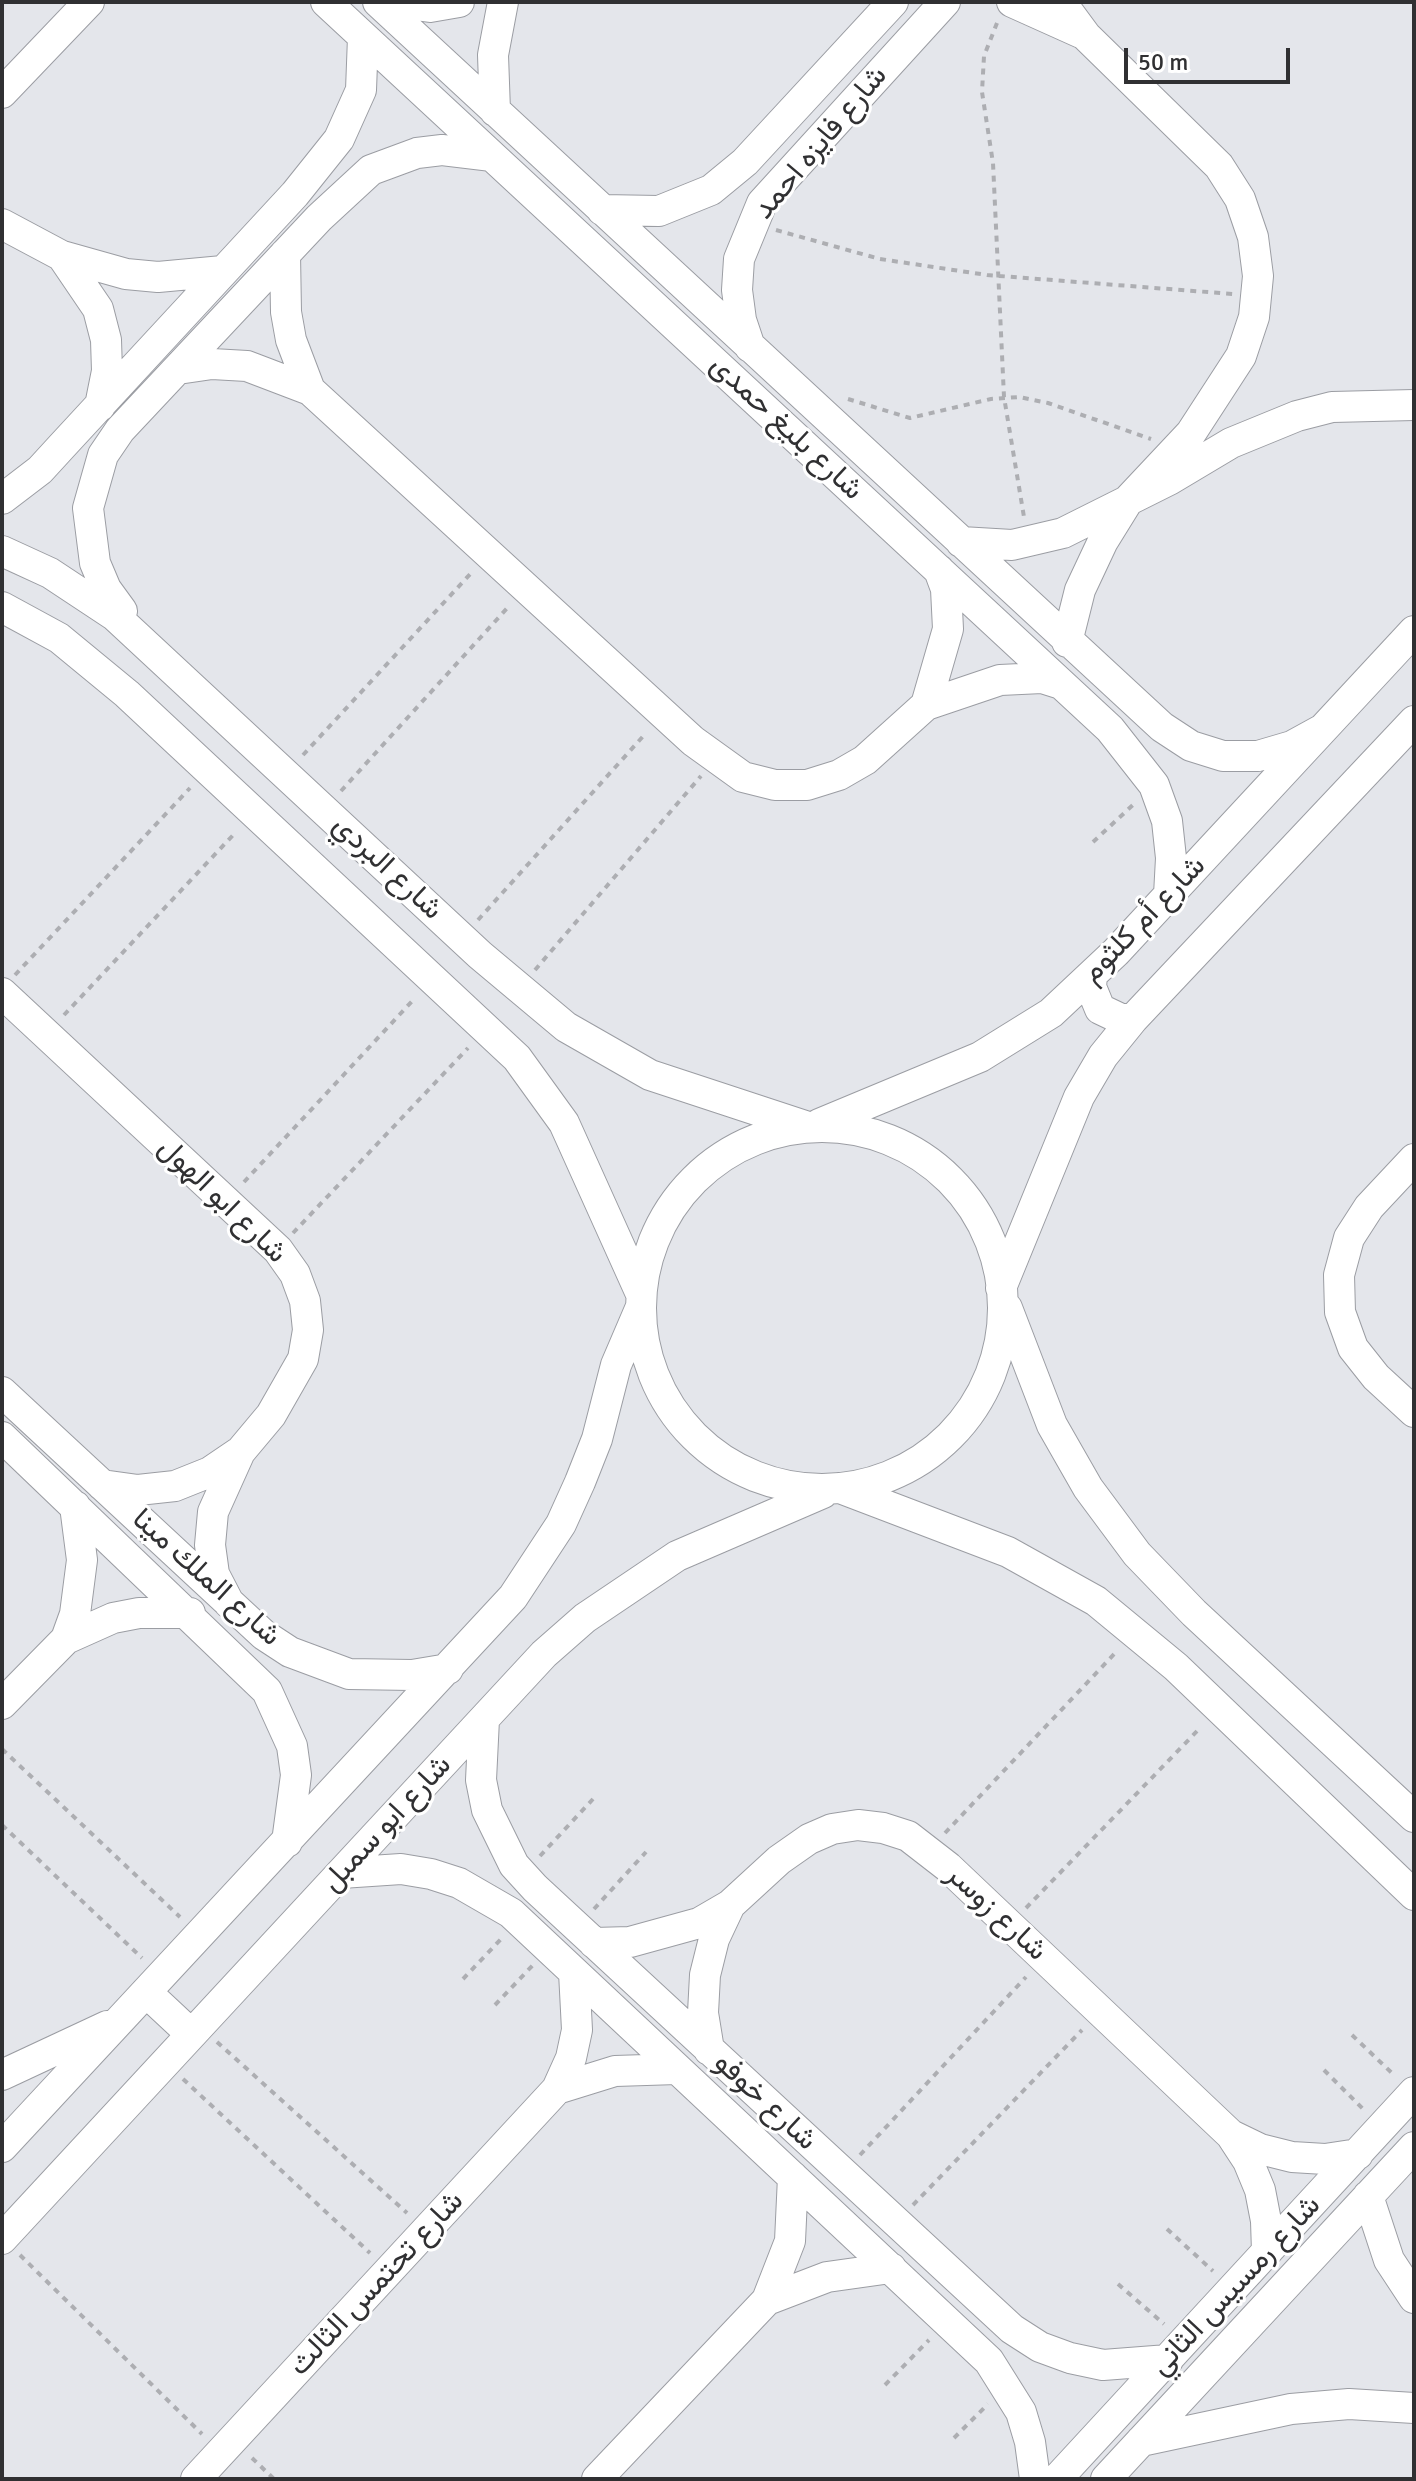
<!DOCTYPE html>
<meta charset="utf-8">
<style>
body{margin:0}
#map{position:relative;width:1416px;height:2481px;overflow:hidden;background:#e4e6eb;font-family:Signika,sans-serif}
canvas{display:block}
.frame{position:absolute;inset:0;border:4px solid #303032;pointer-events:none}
.scale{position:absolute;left:1124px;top:48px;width:166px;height:36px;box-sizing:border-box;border:4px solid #303032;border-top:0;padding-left:10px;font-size:24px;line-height:28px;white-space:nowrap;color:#303032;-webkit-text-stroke:6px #fff;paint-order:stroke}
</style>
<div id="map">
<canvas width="1416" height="2481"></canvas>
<div class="frame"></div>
<div class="scale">50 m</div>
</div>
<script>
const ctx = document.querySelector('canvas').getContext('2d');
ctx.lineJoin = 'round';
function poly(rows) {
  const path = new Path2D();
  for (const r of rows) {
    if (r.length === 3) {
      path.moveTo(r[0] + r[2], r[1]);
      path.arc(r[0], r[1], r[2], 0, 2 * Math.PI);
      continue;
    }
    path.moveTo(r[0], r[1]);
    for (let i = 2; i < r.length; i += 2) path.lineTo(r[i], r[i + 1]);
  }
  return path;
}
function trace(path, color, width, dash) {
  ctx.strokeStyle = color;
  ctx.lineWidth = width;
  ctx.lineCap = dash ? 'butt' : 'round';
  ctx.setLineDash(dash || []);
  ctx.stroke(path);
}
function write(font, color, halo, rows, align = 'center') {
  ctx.font = font + ' Signika,Vazirmatn,sans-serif';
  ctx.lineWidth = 6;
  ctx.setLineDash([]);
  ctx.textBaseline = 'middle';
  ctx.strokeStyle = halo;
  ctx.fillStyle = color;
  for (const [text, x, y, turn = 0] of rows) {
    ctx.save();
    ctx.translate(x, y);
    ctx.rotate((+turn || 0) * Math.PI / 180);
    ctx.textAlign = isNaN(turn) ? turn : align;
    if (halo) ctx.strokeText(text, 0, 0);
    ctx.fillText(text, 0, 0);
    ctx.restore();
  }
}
const minor = poly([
 [326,2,1110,729,1154,785,1167,821,1171,858,1169,895],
 [378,2,1162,727,1191,746,1223,756,1258,756,1292,746,1323,729],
 [392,2,430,7,459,2],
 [1012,2,1081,33],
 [1061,2,1086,36,1219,166,1240,199,1253,237,1258,276,1254,317,1241,356,1191,433,1129,499,1103,541,1080,590,1067,642],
 [2,93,89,2],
 [495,111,493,55,503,2],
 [602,210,659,211,711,190,745,162,893,2],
 [2,224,62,256,126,274,158,277,223,271],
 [285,254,286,312,291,340,310,390],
 [62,256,98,309,106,340,107,371,100,406],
 [750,347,741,320,737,290,739,259,762,203,945,2],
 [178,369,212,364,247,366,310,390,693,741,743,777,775,785,807,785,839,775,865,760,926,705,1000,680,1042,678,1061,684],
 [2,499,40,470,62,446,295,194,339,139,361,90,363,37],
 [961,542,1012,545,1063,533,1169,480,1231,443,1297,416,1332,407,1414,405],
 [2,551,50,573,115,616,480,955,566,1027,650,1075,805,1126],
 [2,607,59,638,127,694,517,1058,564,1123,641,1294],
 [122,611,106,589,95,563,88,508,103,455,120,430,319,218,371,170,417,153,442,150,492,156],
 [926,705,948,629,946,589,939,570],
 [1092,975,1091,987,1100,1009,1121,1019,1133,1019],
 [2,993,278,1250,295,1274,305,1301,308,1330,303,1359,271,1415,240,1452,213,1512,210,1545,214,1574,229,1603],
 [819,1124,980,1057,1051,1013,1116,952,1414,631],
 [822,1308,181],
 [1414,1159,1369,1207,1349,1238,1339,1275,1340,1312,1353,1348,1376,1377,1414,1412],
 [1001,1288,1079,1097,1103,1056,1133,1019,1414,721],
 [1007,1308,1052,1425,1088,1488,1137,1554,1194,1613,1414,1817],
 [2,1392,264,1635,290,1652,349,1674,412,1675,448,1669],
 [2,1437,267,1691,292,1746,296,1775,287,1842],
 [102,1485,138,1490,175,1486,210,1472,238,1453],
 [840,1488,1008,1552,1096,1601,1176,1667,1414,1895],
 [66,1639,75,1614,82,1560,75,1506],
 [2,1704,66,1639,113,1618,139,1613,190,1613],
 [484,1719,481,1780,487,1810,514,1865,535,1888,1012,2329,1040,2347,1070,2358,1103,2365,1168,2360],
 [341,1873,401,1869,431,1874,459,1883,511,1913,989,2361,1021,2412,1030,2442,1035,2479],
 [594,1943,630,1942,699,1923,730,1905,779,1860,809,1839,832,1829,858,1825,883,1828,908,1836,948,1867,1231,2135,1248,2161,1260,2190,1266,2221,1267,2252],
 [146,1992,191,2034],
 [709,2050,703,2013,705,1975,714,1939,730,1905],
 [2,2075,107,2026],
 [557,2089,615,2071,677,2069],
 [1231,2135,1260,2149,1292,2157,1325,2159,1358,2154],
 [2,2147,513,1597,561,1524,580,1482,597,1439,616,1365,640,1309],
 [1368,2196,1389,2260,1414,2298],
 [2,2239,544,1654,585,1618,677,1556,823,1493],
 [767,2300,827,2277,891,2268],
 [1141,2441,1291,2409,1349,2404,1414,2408],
 [196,2479,557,2089,571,2058,577,2030,574,1972],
 [597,2479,767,2300,790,2241,793,2177],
 [1057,2479,1414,2092],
 [1106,2479,1414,2147]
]);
trace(minor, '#9b9da3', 32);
trace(poly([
 [997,23,984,56,982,92,993,163,1004,397,1024,517],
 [776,230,880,259,987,275,1233,294],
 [848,399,910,418,991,399,1019,397,1048,403,1151,439],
 [303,755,473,571],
 [341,791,510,605],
 [1093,842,1135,803],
 [478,920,646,733],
 [535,970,701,776],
 [15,975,190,788],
 [64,1015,236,832],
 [244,1182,415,998],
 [293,1233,468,1048],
 [2,1749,180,1917],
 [2,1825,142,1958],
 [945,1833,1118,1650],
 [540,1856,593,1799],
 [1026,1908,1201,1727],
 [594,1909,646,1852],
 [463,1979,503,1937],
 [495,2005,533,1965],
 [1352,2035,1394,2075],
 [217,2042,407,2213],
 [1324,2070,1363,2109],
 [183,2079,370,2253],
 [860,2155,1026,1977],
 [913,2205,1082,2030],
 [1167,2229,1213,2271],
 [20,2255,202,2434],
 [1118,2284,1164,2324],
 [885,2385,929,2340],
 [954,2438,988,2404],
 [252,2458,274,2479]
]), '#adaeb2', 4, [6, 6]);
trace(minor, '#fff', 30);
write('30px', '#303032', '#fff', [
 ["شارع فايزه احمد",821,143,-50],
 ["شارع بليغ حمدى",786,428,43],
 ["شارع البردي",387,868,43],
 ["شارع أم كلثوم",1144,920,-46],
 ["شارع ابو الهول",222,1201,44],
 ["شارع الملك مينا",206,1578,42],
 ["شارع ابو سمبل",387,1824,-47],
 ["شارع زوسر",996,1913,43],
 ["شارع خوفو",765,2102,43],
 ["شارع تحتمس الثالث",377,2284,-47],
 ["شارع رمسيس الثاني",1236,2286,-47]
]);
</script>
